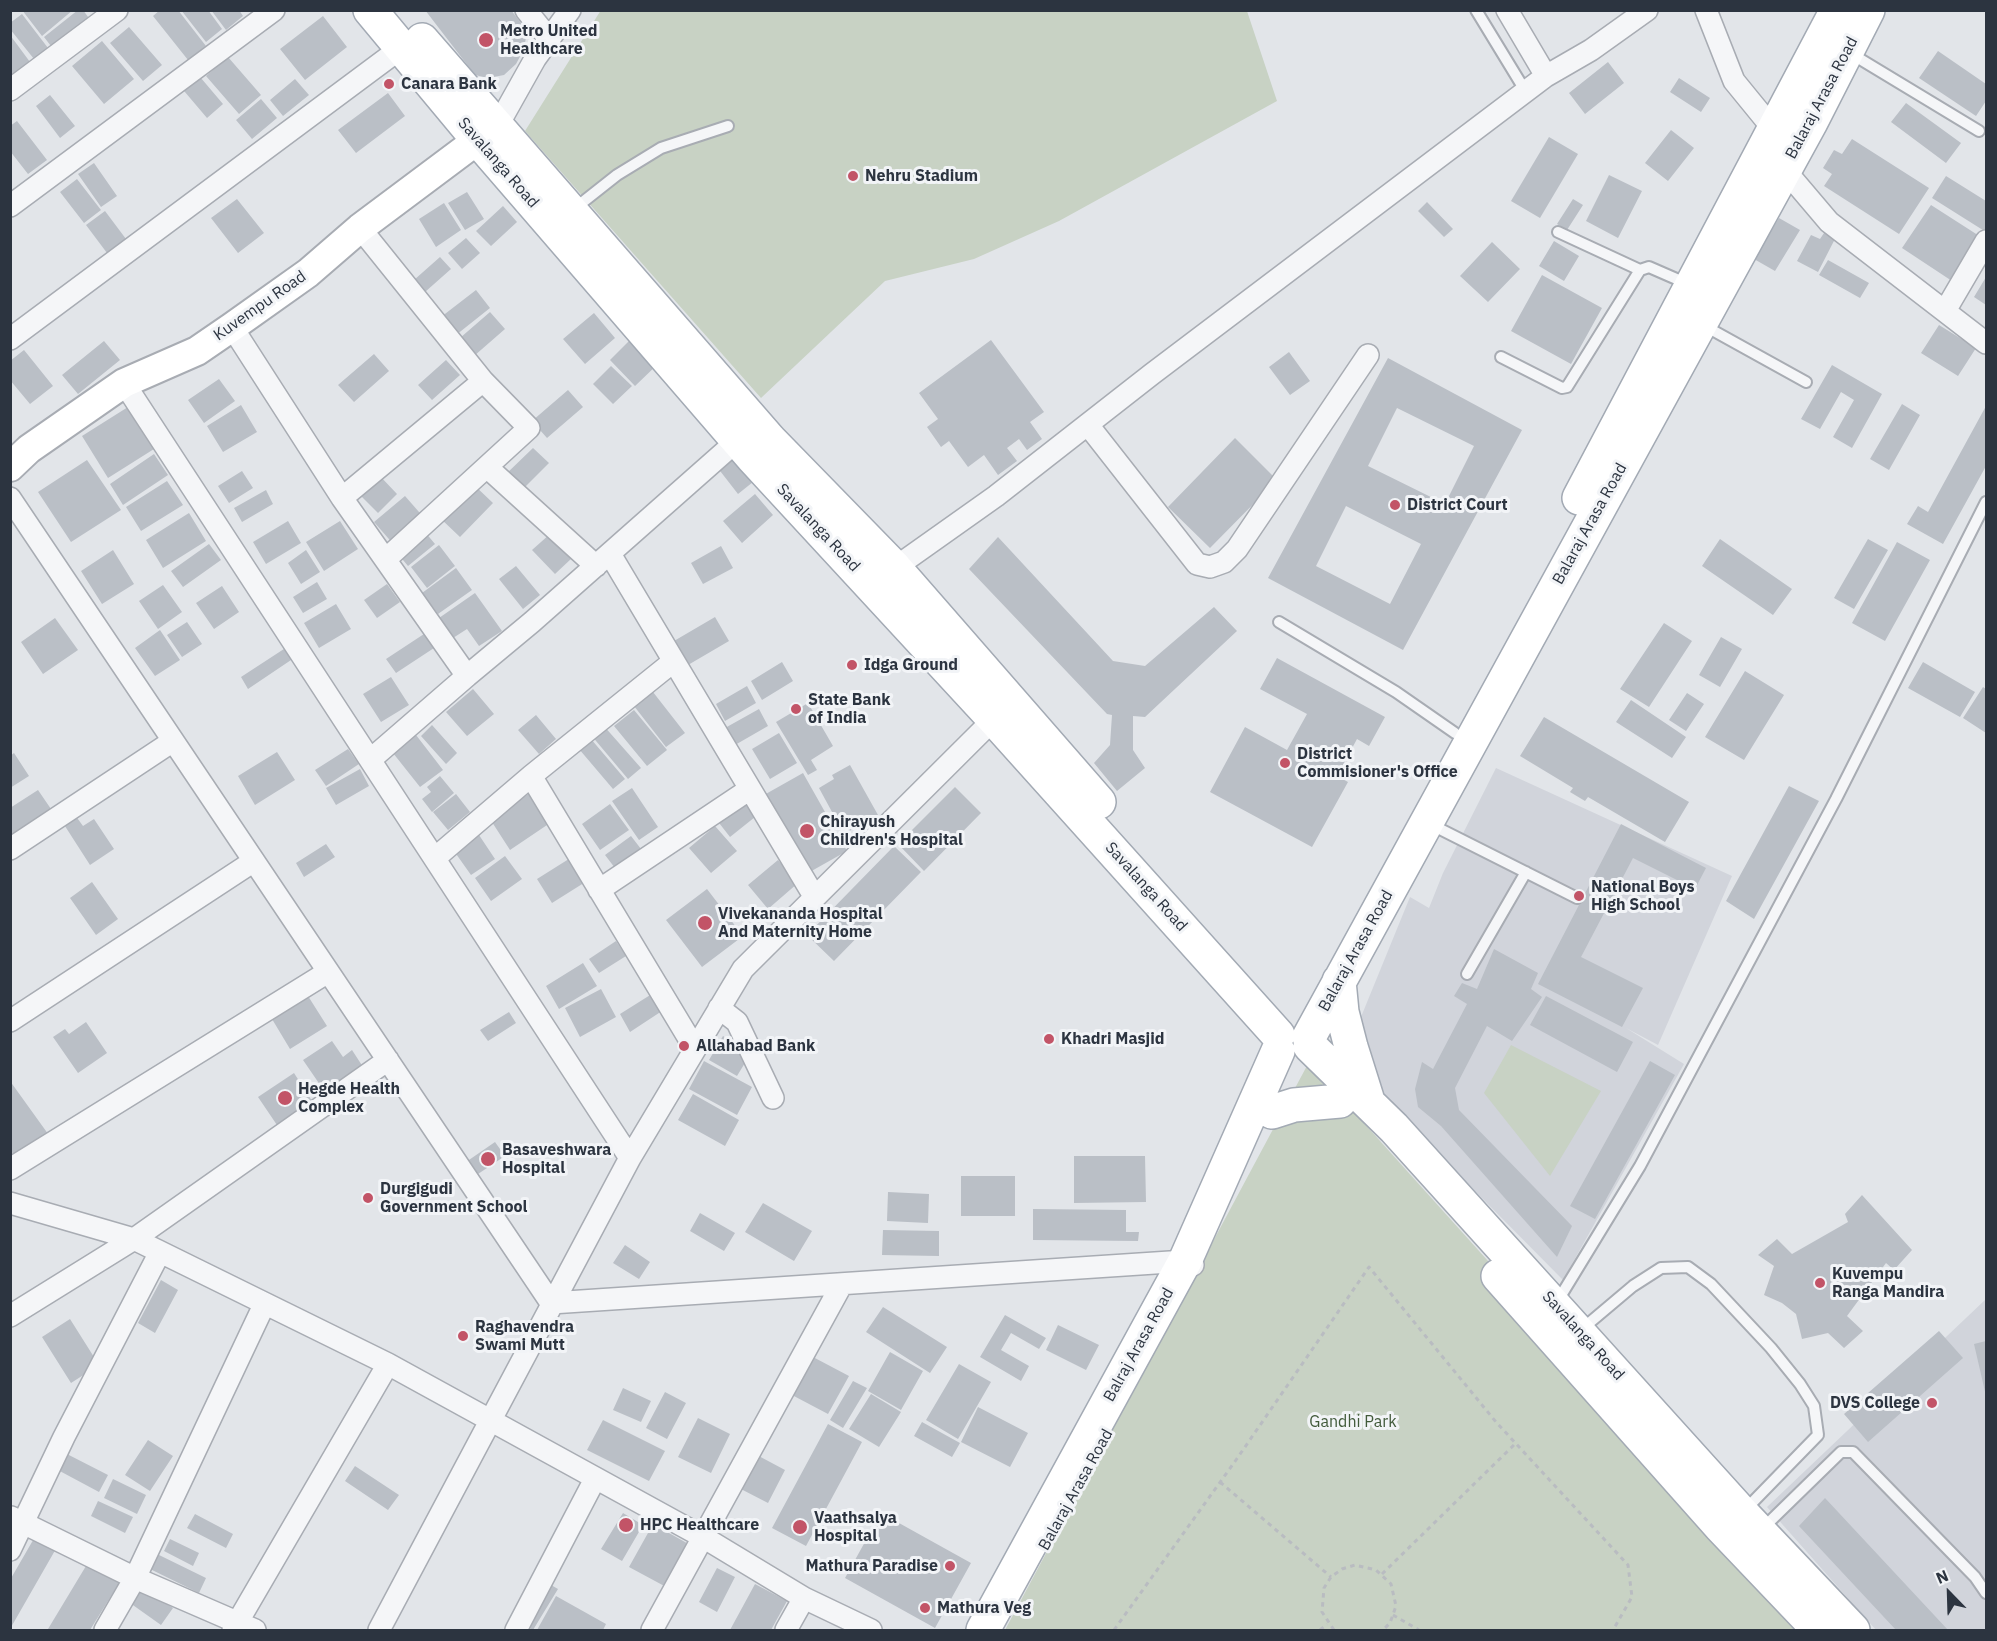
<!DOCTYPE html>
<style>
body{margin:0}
#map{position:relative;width:1997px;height:1641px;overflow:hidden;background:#e2e5e9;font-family:"IBM Plex Sans",sans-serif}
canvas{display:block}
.frame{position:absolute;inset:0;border:12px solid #2c3440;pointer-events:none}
.north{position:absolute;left:1919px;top:1563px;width:60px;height:60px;-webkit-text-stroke:4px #f2f4f7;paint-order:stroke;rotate:337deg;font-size:16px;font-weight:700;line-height:24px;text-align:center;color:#2c3440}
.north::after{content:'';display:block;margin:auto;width:21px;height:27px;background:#2c3440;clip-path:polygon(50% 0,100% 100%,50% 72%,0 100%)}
</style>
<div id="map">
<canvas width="1997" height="1641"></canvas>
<div class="frame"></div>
<div class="north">N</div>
</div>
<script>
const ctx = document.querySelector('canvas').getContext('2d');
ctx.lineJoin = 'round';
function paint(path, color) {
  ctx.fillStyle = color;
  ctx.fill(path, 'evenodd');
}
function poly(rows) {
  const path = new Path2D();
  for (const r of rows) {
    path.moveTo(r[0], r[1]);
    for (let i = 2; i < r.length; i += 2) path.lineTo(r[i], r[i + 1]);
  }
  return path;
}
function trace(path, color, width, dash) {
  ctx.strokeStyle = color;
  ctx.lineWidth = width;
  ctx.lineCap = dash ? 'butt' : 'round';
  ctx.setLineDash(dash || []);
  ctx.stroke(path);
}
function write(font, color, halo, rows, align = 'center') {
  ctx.font = font + ' "IBM Plex Sans",sans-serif';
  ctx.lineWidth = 6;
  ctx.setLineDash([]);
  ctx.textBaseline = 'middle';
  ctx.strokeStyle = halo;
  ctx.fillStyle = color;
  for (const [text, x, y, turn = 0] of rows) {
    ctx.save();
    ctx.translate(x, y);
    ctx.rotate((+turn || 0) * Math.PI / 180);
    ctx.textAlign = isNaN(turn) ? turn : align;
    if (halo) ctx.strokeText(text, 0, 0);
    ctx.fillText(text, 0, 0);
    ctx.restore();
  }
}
paint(poly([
 [1496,768,1732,876,1658,1045,1626,1028,1684,1064,1563,1280,1376,1091,1352,1039,1410,897,1429,908,1443,873],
 [1986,1299,1986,1630,1876,1630,1767,1507]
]), '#d1d4db');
paint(poly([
 [601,10,1247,11,1277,101,1059,221,974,259,885,281,761,398,525,131],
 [1511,1045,1601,1091,1550,1176,1484,1093],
 [1309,1062,1820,1630,1005,1630]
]), '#c8d2c4');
paint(poly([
 [22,10,73,10,42,36],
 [78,10,83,10,91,21,54,50,44,37],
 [160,10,178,10,206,46,188,60,153,16],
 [181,10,208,10,222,29,206,42],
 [211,10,239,10,243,16,226,30],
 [425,10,511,10,527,31,524,49,516,64,504,75,488,78,475,75],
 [22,14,48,48,34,59,10,29,10,23],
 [323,16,347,47,305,80,280,49],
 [129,27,162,65,143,81,110,43],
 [10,35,30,62,10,76],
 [102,41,134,79,104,104,72,66],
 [1938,51,1986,84,1986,101,1976,116,1919,78],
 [228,57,261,95,239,114,206,76],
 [1608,62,1624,83,1585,114,1569,93],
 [195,71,223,104,207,118,179,85],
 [1679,78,1710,98,1701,112,1670,92],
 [295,79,309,95,283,116,270,100],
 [388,93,405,116,356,153,338,130],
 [50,95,75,126,60,138,36,106],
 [261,99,277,118,252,139,236,120],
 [1906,103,1961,143,1946,163,1891,122],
 [17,121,47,160,28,174,10,151,10,126],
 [1671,130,1694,148,1668,181,1645,163],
 [1549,137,1578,154,1540,218,1511,201],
 [1852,139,1929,188,1899,234,1824,186,1832,174,1823,168,1834,150,1842,154],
 [94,163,117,196,101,207,78,174],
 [1609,175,1642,191,1618,238,1586,221],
 [1946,176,1986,201,1986,232,1932,198],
 [77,179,101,210,84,223,60,192],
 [467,192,484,219,465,230,448,203],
 [237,199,264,233,238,253,211,218],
 [1573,199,1583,205,1567,230,1557,224],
 [1427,202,1453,229,1444,237,1418,211],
 [444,203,461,230,436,247,419,219],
 [1931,205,1984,239,1955,283,1902,248],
 [503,206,517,222,491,246,476,231],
 [105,211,126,239,107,253,86,225],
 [1779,218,1800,230,1775,271,1754,259],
 [1826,230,1837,235,1818,272,1797,261,1811,235,1820,239],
 [466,238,480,253,462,269,448,253],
 [1554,241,1579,256,1564,281,1539,266],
 [1492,242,1520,269,1488,302,1460,276],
 [440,257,451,269,425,292,414,280],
 [1828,260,1869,283,1860,298,1819,275],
 [1542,275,1602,308,1571,364,1511,331],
 [1986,277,1986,305,1974,297],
 [476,290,490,308,456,335,441,317],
 [490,312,505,329,474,356,460,338],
 [594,313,615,338,585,364,563,339],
 [1939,325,1976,348,1958,376,1921,353],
 [634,336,660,362,635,386,610,360],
 [991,340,1044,412,1030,422,1042,439,1027,450,1019,439,1007,448,1017,461,998,475,984,455,968,467,949,441,941,447,927,427,938,419,919,393],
 [104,341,120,360,78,394,62,375],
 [24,350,53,386,30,404,10,380,10,361],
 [1289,352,1310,381,1290,395,1269,367],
 [374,354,389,371,354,402,338,385],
 [1388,358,1522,430,1403,650,1268,578],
 [1397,408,1474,446,1445,504,1368,466],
 [1346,506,1421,544,1390,604,1316,566],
 [446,360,460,375,432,400,418,385],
 [1832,365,1882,394,1852,448,1833,437,1854,400,1841,392,1820,429,1801,419],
 [611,366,632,386,613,404,593,384],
 [219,379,235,401,204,423,188,400],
 [568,390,583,407,547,438,532,421],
 [1902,404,1920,415,1889,470,1870,459],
 [241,405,257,432,223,452,207,426],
 [1986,406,1986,466,1943,544,1907,524,1918,506,1928,512],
 [128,407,154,449,108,478,82,436],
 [1235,438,1277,480,1210,548,1168,507],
 [533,448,549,463,521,491,505,475],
 [737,451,758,478,738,494,717,467],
 [154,454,168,475,123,505,110,484],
 [87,460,121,510,71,542,38,492],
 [242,471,253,488,229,503,218,486],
 [379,475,397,494,378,513,359,494],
 [167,481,183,505,141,531,126,507],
 [473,484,493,503,460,537,440,518],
 [266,490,273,504,242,522,234,508],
 [755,494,773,515,742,543,723,521],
 [405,496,426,520,395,546,374,522],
 [189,513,206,541,163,568,146,540],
 [288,521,301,543,266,564,253,542],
 [340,521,358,549,324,571,306,542],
 [425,532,435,544,408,566,398,554],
 [550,534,572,558,555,574,532,550],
 [998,537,1113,661,1145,666,1214,607,1237,631,1145,717,1133,716,1133,750,1145,768,1117,791,1094,763,1110,745,1112,715,1107,714,969,569],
 [1720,539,1792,589,1773,615,1702,566],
 [1868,539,1888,550,1854,609,1834,598],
 [1897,542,1930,560,1885,641,1852,623],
 [209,544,221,560,183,587,171,571],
 [439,545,455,566,427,588,411,567],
 [721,546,733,568,703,584,691,563],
 [113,550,134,584,102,604,81,571],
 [306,550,320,572,301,584,288,563],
 [516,566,540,595,523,609,499,579],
 [456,568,472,590,438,614,422,593],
 [317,582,327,599,303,613,293,597],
 [387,584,400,602,377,618,364,600],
 [163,585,182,612,158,629,139,601],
 [222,586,239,612,214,629,196,603],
 [475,593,502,631,479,646,467,629,453,638,439,618],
 [336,604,351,629,319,648,304,623],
 [715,617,729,641,688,665,674,641],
 [55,618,78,650,43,674,21,642],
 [187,622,202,644,182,657,167,635],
 [1664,623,1692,641,1649,707,1620,689],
 [160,630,180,660,155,676,135,648],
 [424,634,434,648,396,673,386,659],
 [1721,637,1742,649,1720,687,1699,675],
 [287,647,294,658,248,689,241,677],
 [1277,658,1385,717,1369,746,1357,739,1337,776,1348,782,1312,847,1210,792,1245,727,1287,750,1307,714,1260,689],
 [782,662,793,681,762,700,751,681],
 [1923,662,1975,692,1960,717,1908,688],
 [1745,671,1784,695,1744,760,1705,737],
 [391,677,409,705,381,722,363,694],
 [747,686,756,703,725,721,716,704],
 [1983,687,1986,689,1986,733,1963,718],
 [473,689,494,714,467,736,446,712],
 [653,692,685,733,666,747,634,706],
 [1687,693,1704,704,1686,731,1669,720],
 [1631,700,1686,737,1672,758,1616,722],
 [808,703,833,746,811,760,817,770,808,775,776,722],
 [759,709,768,726,735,745,725,728],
 [634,710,667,750,647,766,614,726],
 [536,715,556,739,539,754,518,730],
 [1544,717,1689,802,1665,842,1588,797,1585,801,1570,792,1573,788,1520,756],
 [432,725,457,753,446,764,421,736],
 [603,725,641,768,628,779,591,735],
 [779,733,797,763,770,779,752,749],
 [416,735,443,770,420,787,393,753],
 [591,739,625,779,613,789,579,749],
 [348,749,359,764,326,786,315,770],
 [277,752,295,780,255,805,238,776],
 [14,753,29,776,10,788,10,756],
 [850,765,878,815,844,834,819,788,834,779,832,775],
 [360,769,369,786,336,805,326,788],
 [803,773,847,851,808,873,764,795],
 [440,776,454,793,432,812,422,799,431,792,427,787],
 [1789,786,1819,801,1754,919,1726,901],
 [955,787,981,813,924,871,898,844],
 [632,788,658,827,639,840,612,801],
 [38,790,51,809,10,836,10,808],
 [530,793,550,823,510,850,490,819],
 [456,794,470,812,448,830,433,812],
 [742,800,755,817,730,837,716,819],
 [610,804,629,830,600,850,582,824],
 [75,815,83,826,94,819,114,849,90,865,63,823],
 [1621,824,1706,868,1695,889,1633,858,1581,957,1643,988,1622,1027,1538,984],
 [715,826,737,851,711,873,689,848],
 [479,835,495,859,471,875,454,851],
 [631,836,641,849,615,868,605,855],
 [326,844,335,857,304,877,296,863],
 [894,846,921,872,834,961,807,935],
 [505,856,522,879,491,901,475,878],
 [572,857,587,881,552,903,537,879],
 [778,860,798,883,768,909,748,885],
 [92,882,118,919,96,935,70,898],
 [707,889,743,936,702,967,666,920],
 [616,941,626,956,599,973,589,959],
 [1494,949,1538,973,1531,989,1542,997,1512,1041,1487,1026,1455,1088,1459,1110,1572,1226,1557,1257,1441,1126,1418,1107,1415,1089,1422,1062,1433,1069,1467,1004,1454,996,1462,983,1477,989],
 [583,963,597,986,559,1009,546,986],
 [601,989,616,1017,580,1037,565,1008],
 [655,992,665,1009,630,1032,620,1014],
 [308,996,327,1026,290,1049,272,1019],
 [1546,996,1633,1042,1617,1072,1530,1025],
 [509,1012,516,1023,488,1041,480,1030],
 [86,1022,107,1053,78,1073,53,1037,65,1029,69,1034],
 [723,1036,751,1053,737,1076,709,1060],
 [332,1041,343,1057,352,1050,365,1070,327,1095,303,1060],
 [704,1061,752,1087,737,1115,689,1089],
 [1650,1061,1675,1075,1595,1219,1570,1206],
 [294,1073,314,1104,279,1128,258,1097],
 [10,1081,51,1138,18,1160,10,1150],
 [693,1094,739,1120,725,1146,678,1120],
 [495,1142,505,1156,475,1176,466,1162],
 [1074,1156,1145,1156,1146,1202,1074,1203],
 [961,1176,1015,1176,1015,1216,961,1216],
 [888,1192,929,1194,928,1223,887,1221],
 [1862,1195,1912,1250,1894,1270,1886,1263,1847,1316,1863,1331,1844,1348,1828,1333,1802,1339,1796,1314,1782,1303,1764,1295,1774,1266,1758,1255,1777,1239,1792,1254,1848,1222,1845,1214],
 [763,1203,812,1231,794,1261,745,1232],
 [1033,1209,1126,1210,1126,1232,1139,1232,1138,1241,1033,1240],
 [700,1213,735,1233,724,1251,690,1231],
 [883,1230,939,1231,939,1256,882,1255],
 [625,1245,650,1262,639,1279,613,1263],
 [161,1280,178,1290,155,1333,138,1323],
 [883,1307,947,1347,930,1373,866,1332],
 [1005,1315,1046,1338,1039,1349,1011,1333,1001,1350,1029,1366,1021,1381,980,1357],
 [70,1319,99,1365,71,1383,42,1337],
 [1058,1325,1099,1345,1086,1370,1046,1350],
 [1939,1331,1963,1358,1868,1442,1844,1414],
 [1986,1341,1986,1396,1974,1344],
 [890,1352,923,1371,901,1410,868,1391],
 [813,1357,849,1376,828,1414,792,1395],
 [959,1364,991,1382,958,1439,926,1420],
 [853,1381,867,1388,843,1428,830,1420],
 [623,1388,651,1401,641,1422,613,1410],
 [665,1392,686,1403,667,1439,646,1428],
 [871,1394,901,1412,879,1447,849,1429],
 [978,1407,1028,1433,1010,1467,961,1442],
 [698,1418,730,1434,711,1473,678,1457],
 [603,1420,665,1451,649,1481,587,1450],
 [922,1422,960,1443,952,1457,914,1436],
 [828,1424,862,1442,806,1546,772,1528],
 [148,1440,173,1456,150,1491,125,1475],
 [65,1453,108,1475,99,1492,56,1469],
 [755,1454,785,1470,768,1503,737,1487],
 [355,1466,399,1495,388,1510,345,1481],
 [113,1479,146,1495,137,1514,104,1498],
 [1825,1498,1948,1630,1896,1630,1799,1526],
 [98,1501,133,1517,125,1533,91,1516],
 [623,1513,643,1525,622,1561,601,1549],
 [881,1513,971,1563,935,1628,845,1578],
 [195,1514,233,1534,226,1548,187,1528],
 [653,1524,692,1546,668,1588,629,1567],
 [36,1535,57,1547,10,1629,10,1580],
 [170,1539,199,1553,193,1566,164,1551],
 [157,1554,206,1578,199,1593,150,1569],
 [89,1561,121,1580,90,1630,51,1630,48,1629],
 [717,1568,735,1577,717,1612,699,1602],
 [544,1581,558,1589,533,1630,520,1623],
 [755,1584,787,1601,771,1630,730,1630],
 [142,1587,173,1608,161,1625,130,1603],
 [556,1596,606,1624,603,1630,537,1630]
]), '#babfc6');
const lane = poly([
 [1476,10,1526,92],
 [1850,53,1979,131],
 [574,209,617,175,661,148,728,126],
 [1558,232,1640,270],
 [1703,325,1806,382],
 [1501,357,1562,388,1567,387,1640,270,1649,267,1688,284],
 [1279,622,1396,692,1455,733],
 [1430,824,1577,898],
 [1467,974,1526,872],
 [1557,1302,1640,1166,1836,799,1986,502],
 [1582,1329,1633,1286,1661,1268,1688,1267,1711,1284,1771,1348,1800,1384,1814,1406,1818,1435,1745,1510],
 [1761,1530,1841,1452,1853,1452,1975,1577,1986,1593]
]);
const street = poly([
 [526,10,550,40],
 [1507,10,1546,76],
 [1706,10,1734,81,1774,130,1784,169,1829,222,1986,343],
 [10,90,117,10],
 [498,125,535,59,570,10],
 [10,206,274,10],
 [1945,311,1986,241],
 [232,327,342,498,467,676,532,622,738,440],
 [10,339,401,48],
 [124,383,630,1158],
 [1088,425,1197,564,1210,567,1224,562,1237,549,1368,355],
 [488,468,596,566],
 [10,498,551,1303,1185,1261,1193,1265],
 [342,498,483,381,360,228],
 [610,554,814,896],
 [386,559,529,428,483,381],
 [886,574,996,496,1152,374,1546,76,1591,50,1647,10],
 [674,661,531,776,694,1047],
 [370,760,467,676],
 [10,849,173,741],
 [435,858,531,776],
 [599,890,750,789],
 [719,1008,737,1022,773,1098],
 [10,1021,254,861],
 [10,1169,328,972],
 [10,1203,134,1239,388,1364,703,1537,804,1598,871,1630],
 [10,1316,134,1239,388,1060],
 [11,1517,135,1578,255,1630],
 [10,1550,64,1437,160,1252],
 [105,1630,135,1578,264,1305],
 [233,1630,388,1364],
 [379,1630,630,1158,743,969,994,719],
 [516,1630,595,1479],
 [652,1630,842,1284],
 [786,1630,804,1598]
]);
const secondary = poly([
 [10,467,29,449,124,383,197,351,232,327,308,273,360,228,495,127]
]);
const primary = poly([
 [370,10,479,141,752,457,994,719,1278,1035],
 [422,40,770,440,894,567,1099,802],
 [1579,498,1837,10],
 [1339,981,1342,1012,1351,1047,1367,1098],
 [1309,1037,1811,122,1868,10],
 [1310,1046,1394,1128,1742,1513,1853,1630],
 [1272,1112,1294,1105,1340,1101],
 [1498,1276,1720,1526,1819,1630],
 [983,1630,1185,1261,1278,1051]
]);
trace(lane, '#a8acb3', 14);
trace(street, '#a8acb3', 24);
trace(secondary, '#a8acb3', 32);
trace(primary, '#a3aab4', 36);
trace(poly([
 [1220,1482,1331,1577],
 [1382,1574,1516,1443],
 [1393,1615,1419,1630],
 [1114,1630,1236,1460,1369,1267,1496,1422,1628,1565,1632,1597,1613,1630],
 [1320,1630,1327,1624],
 [1334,1630,1322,1612,1324,1588,1331,1577,1342,1569,1355,1565,1376,1570,1391,1584,1396,1606,1390,1623,1383,1630]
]), '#b9bcc1', 3, [4.5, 4.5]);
trace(lane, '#f5f6f8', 10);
trace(street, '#f5f6f8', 21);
trace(secondary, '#fff', 28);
trace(primary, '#fff', 33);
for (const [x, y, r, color] of [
 [486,40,8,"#c25467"],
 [389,84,6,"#c25467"],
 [853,176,6,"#c25467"],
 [1395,505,6,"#c25467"],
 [852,665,6,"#c25467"],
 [796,709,6,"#c25467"],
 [1285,763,6,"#c25467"],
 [807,831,8,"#c25467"],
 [1579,896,6,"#c25467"],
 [705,923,8,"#c25467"],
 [1049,1039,6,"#c25467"],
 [684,1046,6,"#c25467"],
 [285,1098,8,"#c25467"],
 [488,1159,8,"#c25467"],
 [368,1198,6,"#c25467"],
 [1820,1283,6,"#c25467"],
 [463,1336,6,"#c25467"],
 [1932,1403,6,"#c25467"],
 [626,1525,8,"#c25467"],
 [800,1527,8,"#c25467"],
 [950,1566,6,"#c25467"],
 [925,1608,6,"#c25467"]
]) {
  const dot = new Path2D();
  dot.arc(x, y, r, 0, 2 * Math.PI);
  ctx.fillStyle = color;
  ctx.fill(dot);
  trace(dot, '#f2f4f7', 2);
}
write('bold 16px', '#2c3440', '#f2f4f7', [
 ["Metro United",500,31],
 ["Healthcare",500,49],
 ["Canara Bank",401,84],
 ["Nehru Stadium",865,176],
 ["District Court",1407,505],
 ["Idga Ground",864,665],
 ["State Bank",808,700],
 ["of India",808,718],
 ["District",1297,754],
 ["Commisioner's Office",1297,772],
 ["Chirayush",820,822],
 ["Children's Hospital",820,840],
 ["National Boys",1591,887],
 ["High School",1591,905],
 ["Vivekananda Hospital",718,914],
 ["And Maternity Home",718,932],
 ["Khadri Masjid",1061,1039],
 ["Allahabad Bank",696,1046],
 ["Hegde Health",298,1089],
 ["Complex",298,1107],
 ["Basaveshwara",502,1150],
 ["Hospital",502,1168],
 ["Durgigudi",380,1189],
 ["Government School",380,1207],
 ["Kuvempu",1832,1274],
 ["Ranga Mandira",1832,1292],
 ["Raghavendra",475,1327],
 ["Swami Mutt",475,1345],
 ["DVS College",1920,1403,"right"],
 ["Vaathsalya",814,1518],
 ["Hospital",814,1536],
 ["HPC Healthcare",640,1525],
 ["Mathura Paradise",938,1566,"right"],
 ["Mathura Veg",937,1608]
], 'left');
write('16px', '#2c3440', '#f2f4f7', [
 ["Balaraj Arasa Road",1822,98,-62],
 ["Savalanga Road",498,163,49],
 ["Kuvempu Road",260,306,-35],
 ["Balaraj Arasa Road",1590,524,-61],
 ["Savalanga Road",818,528,47],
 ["Savalanga Road",1146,887,48],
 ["Balaraj Arasa Road",1356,951,-61],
 ["Savalanga Road",1583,1336,48],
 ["Balraj Arasa Road",1139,1345,-61],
 ["Balaraj Arasa Road",1076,1490,-61]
]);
write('16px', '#415a3a', '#f2f4f7', [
 ["Gandhi Park",1353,1422]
]);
</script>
